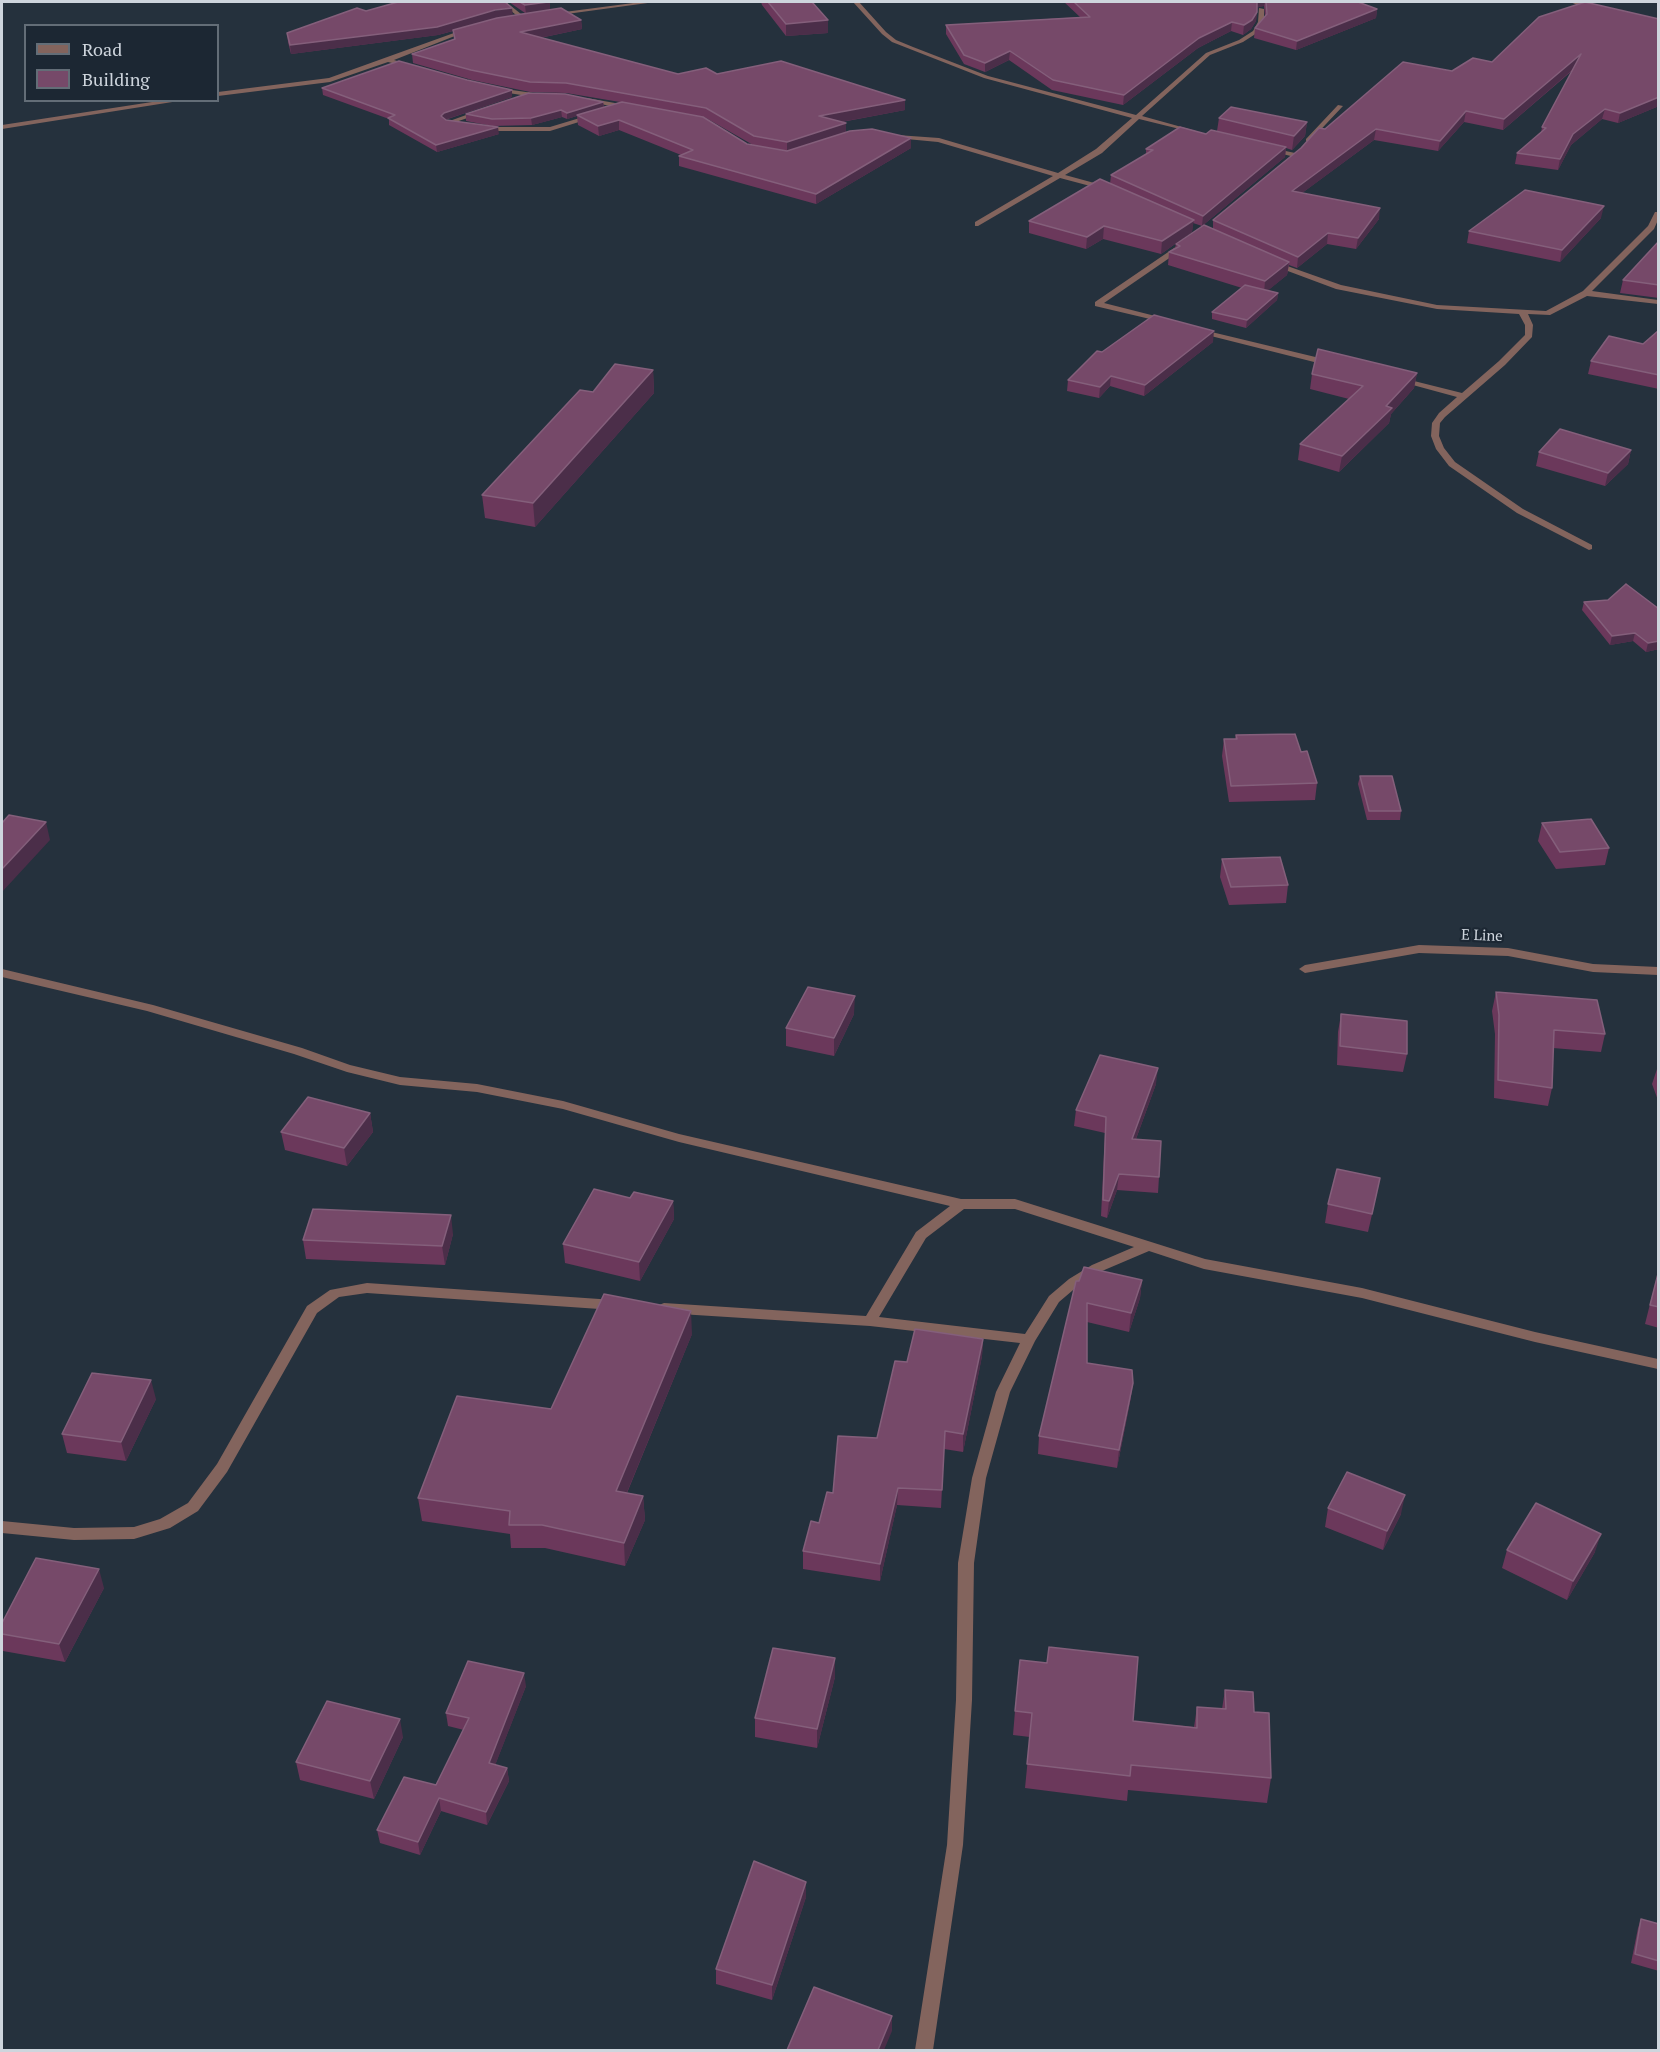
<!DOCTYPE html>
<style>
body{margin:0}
#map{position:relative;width:1660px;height:2052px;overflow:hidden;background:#25313d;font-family:"PT Serif",serif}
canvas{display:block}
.frame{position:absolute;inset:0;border:3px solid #ced5dd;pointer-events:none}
.legend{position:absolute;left:24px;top:24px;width:195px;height:78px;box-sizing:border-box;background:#1c2733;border:2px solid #636d77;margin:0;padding:8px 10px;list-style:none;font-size:18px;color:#ced5dd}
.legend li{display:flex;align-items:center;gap:12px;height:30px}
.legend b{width:30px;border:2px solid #636d77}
</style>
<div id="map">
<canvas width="1660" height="2052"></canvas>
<div class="frame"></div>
<ul class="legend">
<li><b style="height:8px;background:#83645d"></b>Road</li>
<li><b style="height:16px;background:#764969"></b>Building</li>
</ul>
</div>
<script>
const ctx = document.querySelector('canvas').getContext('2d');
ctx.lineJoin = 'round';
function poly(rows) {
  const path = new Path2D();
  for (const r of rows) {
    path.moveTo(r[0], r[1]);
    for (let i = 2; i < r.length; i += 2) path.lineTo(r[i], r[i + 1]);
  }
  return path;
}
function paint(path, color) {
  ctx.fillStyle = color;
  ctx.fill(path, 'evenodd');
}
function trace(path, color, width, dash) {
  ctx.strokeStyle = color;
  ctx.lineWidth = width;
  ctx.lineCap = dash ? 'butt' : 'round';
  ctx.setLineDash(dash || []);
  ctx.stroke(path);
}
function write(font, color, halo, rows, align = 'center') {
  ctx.font = font + ' "PT Serif",serif';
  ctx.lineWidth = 4.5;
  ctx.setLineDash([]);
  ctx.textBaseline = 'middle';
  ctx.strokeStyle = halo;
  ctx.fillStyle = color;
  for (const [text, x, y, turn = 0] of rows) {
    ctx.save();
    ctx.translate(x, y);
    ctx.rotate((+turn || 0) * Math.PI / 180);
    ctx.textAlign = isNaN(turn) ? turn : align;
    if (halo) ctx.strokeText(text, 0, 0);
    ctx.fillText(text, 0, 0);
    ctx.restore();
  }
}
paint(poly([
 [500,2,506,2,526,18,521,19,500,2],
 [641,2,655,2,552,16,549,14,641,2],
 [853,2,859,2,886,32,896,40,913,47,988,76,1136,115,1206,53,1239,40,1253,31,1258,22,1259,8,1264,9,1264,22,1257,33,1243,42,1210,55,1142,116,1196,131,1196,133,1139,119,1102,153,1065,175,1109,187,1109,191,1060,178,978,226,975,226,975,222,1053,176,938,142,885,137,882,135,883,134,939,138,1058,173,1096,149,1132,118,984,78,892,42,882,34,853,2],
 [1570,2,1577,2,1598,10,1593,11,1570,2],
 [465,29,470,30,394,60,413,66,413,68,388,62,330,82,218,96,218,92,329,78,465,29],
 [498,88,540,94,543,96,540,98,496,91,496,89,498,88],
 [587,98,626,105,629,107,626,109,585,101,585,99,587,98],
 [165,100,185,100,2,129,2,125,165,100],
 [1338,105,1343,106,1310,141,1306,141,1306,139,1338,105],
 [480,110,482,111,482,113,447,125,444,123,480,110],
 [593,114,595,115,595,117,550,131,484,131,481,129,484,127,550,127,593,114],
 [1267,147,1295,153,1299,155,1295,157,1270,151,1267,151,1267,147],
 [1655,212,1658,212,1658,220,1654,229,1592,291,1658,300,1658,304,1587,296,1550,315,1528,314,1533,325,1532,337,1505,365,1445,417,1440,423,1439,436,1444,448,1455,462,1523,509,1592,545,1592,549,1589,550,1517,513,1449,466,1436,449,1431,436,1432,423,1439,413,1457,397,1398,381,1402,378,1462,393,1499,361,1525,335,1525,325,1519,314,1437,309,1336,289,1269,264,1276,262,1341,285,1437,305,1546,311,1583,291,1648,226,1655,212],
 [1177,246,1184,248,1104,303,1167,319,1167,323,1095,306,1095,302,1177,246],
 [1195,328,1332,361,1333,363,1326,365,1195,332,1195,328],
 [1419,945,1508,948,1593,964,1658,967,1658,975,1593,972,1508,956,1419,953,1305,973,1299,969,1305,965,1419,945],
 [2,969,153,1005,302,1048,350,1065,400,1077,477,1084,563,1101,679,1134,961,1199,1015,1199,1205,1259,1362,1288,1535,1332,1658,1359,1658,1369,1535,1342,1362,1298,1204,1269,1149,1251,1102,1271,1079,1285,1059,1302,1035,1341,1010,1392,986,1478,974,1563,972,1700,963,1845,933,2050,915,2050,947,1845,956,1700,958,1563,972,1478,996,1392,1020,1343,870,1326,664,1313,659,1311,657,1308,659,1305,664,1303,866,1316,916,1232,950,1206,679,1142,563,1109,477,1092,400,1085,347,1072,294,1054,147,1011,2,977,2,969],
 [964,1209,1015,1209,1134,1247,1092,1265,1069,1279,1049,1296,1025,1334,879,1317,926,1238,964,1209],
 [367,1283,614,1300,619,1302,621,1305,619,1308,614,1310,367,1293,339,1297,317,1313,227,1472,198,1511,170,1528,134,1539,74,1540,2,1533,2,1521,74,1528,134,1527,160,1519,188,1503,217,1464,307,1306,330,1290,367,1283]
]), '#83645d');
paint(poly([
 [509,2,554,2,550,2,550,9,581,20,582,29,540,38,678,74,717,74,905,110,842,122,846,132,911,138,911,148,816,204,679,166,679,156,681,155,619,130,599,136,578,125,577,116,567,119,562,117,532,125,492,126,466,121,466,114,603,102,604,107,620,102,566,93,530,92,472,80,413,63,412,54,454,39,453,31,438,35,291,54,288,42,287,33,513,15,525,13],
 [704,117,706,118,753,145,747,144],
 [761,2,812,2,828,33,786,36,762,5],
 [1064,2,1359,2,1377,9,1376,18,1296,50,1254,38,1255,28,1265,16,1264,6,1257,7,1256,21,1251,29,1243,35,1231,31,1198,48,1123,105,1052,90,1009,60,985,72,964,64,946,34,946,25,1080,17],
 [1659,19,1659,106,1618,123,1602,119,1571,145,1558,170,1515,164,1517,153,1541,133,1542,127,1573,70,1503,130,1464,122,1438,151,1374,140,1302,193,1379,219,1356,249,1327,244,1297,268,1289,265,1287,275,1268,290,1278,293,1277,300,1246,328,1212,319,1212,312,1242,288,1168,265,1169,252,1175,248,1176,244,1213,228,1213,220,1325,129,1452,71,1492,62],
 [467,80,512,90,512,97,445,120,499,134,437,152,389,125,389,119,323,95,322,88],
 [1219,118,1307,122,1305,136,1292,150,1286,148,1285,157,1202,226,1193,223,1192,232,1161,254,1103,239,1086,249,1029,233,1029,221,1110,184,1111,175,1146,154,1146,149,1217,131],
 [1601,218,1560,262,1467,243,1469,231],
 [1659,241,1659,298,1620,293,1623,280],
 [1659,330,1659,389,1588,374,1591,361,1643,344],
 [1213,342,1144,396,1110,386,1099,398,1067,391,1068,380,1102,352],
 [653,370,654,393,535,527,485,518,482,495,593,392],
 [1417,373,1414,388,1391,414,1389,423,1339,472,1298,460,1300,444,1349,399,1310,389,1312,374],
 [1631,450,1628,464,1605,486,1536,466,1539,452],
 [1608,600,1659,609,1659,649,1646,652,1633,641,1610,645,1582,610,1584,602],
 [1236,735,1317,783,1315,800,1229,802,1222,756,1224,739,1235,739],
 [1360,776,1401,811,1400,820,1367,820,1358,784],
 [1542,823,1609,848,1605,865,1556,869,1538,841],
 [1222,859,1288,885,1286,903,1229,905,1220,877],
 [1496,992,1605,1034,1601,1052,1553,1048,1552,1088,1548,1106,1494,1098,1495,1034,1492,1011],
 [854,1014,834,1056,786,1046,786,1028],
 [1341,1014,1407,1054,1403,1072,1337,1065,1338,1032],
 [1657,1069,1659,1069,1659,1103,1652,1084],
 [1156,1084,1136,1139,1159,1177,1158,1193,1117,1190,1107,1218,1101,1216,1105,1133,1074,1126,1076,1110],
 [370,1113,373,1132,347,1166,285,1150,281,1132],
 [1376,1197,1368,1232,1325,1223,1328,1204],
 [630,1198,673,1201,674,1219,640,1281,565,1263,563,1244],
 [453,1234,445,1265,306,1259,303,1240],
 [1659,1268,1659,1328,1645,1324],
 [1142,1280,1140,1298,1129,1332,1087,1322,1087,1363,1133,1383,1130,1402,1117,1468,1038,1454,1039,1436,1076,1281],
 [692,1334,627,1493,643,1496,645,1520,625,1566,545,1548,511,1548,510,1534,422,1521,418,1498,551,1409],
 [983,1339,982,1356,963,1452,944,1449,941,1508,897,1505,880,1581,803,1569,803,1551,819,1523,833,1493,877,1438,907,1362],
 [156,1399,126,1461,67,1453,62,1434],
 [1328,1508,1401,1514,1383,1550,1325,1527],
 [1507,1550,1595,1552,1567,1600,1502,1568],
 [104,1588,65,1662,3,1651,2,1648,2,1623],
 [835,1677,817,1748,755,1737,755,1718],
 [526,1686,495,1765,507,1768,509,1781,487,1825,441,1811,420,1855,380,1843,377,1830,436,1785,464,1730,448,1726,446,1713],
 [1225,1690,1254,1712,1271,1778,1267,1803,1128,1790,1127,1801,1025,1788,1030,1737,1013,1735,1015,1711,1133,1721,1194,1727,1197,1707,1222,1709],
 [403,1737,374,1799,300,1780,296,1762],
 [806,1897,772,2000,716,1984,716,1969],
 [1641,1919,1659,1924,1659,1971,1631,1963,1638,1928]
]), '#6b385b');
paint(poly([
 [539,2,554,2,550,2,550,10,526,14,525,5],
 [1257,2,1265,2,1264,6,1256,8],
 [512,8,513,16,495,19,438,35,291,54,290,45],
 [1377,9,1376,18,1296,50,1297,41],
 [1257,12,1256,21,1251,29,1243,35,1244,25],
 [581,20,582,29,520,42,520,32],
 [828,20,828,33,786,36,786,24],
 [1232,22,1231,31,1198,48,1123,105,1124,95,1199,38],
 [1010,51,1009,60,985,72,985,63],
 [1581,54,1579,64,1503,130,1504,119],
 [512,90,512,97,444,120,441,116,444,113],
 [1659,97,1659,106,1618,123,1620,113],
 [905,100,905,110,819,126,819,116],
 [603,102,604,108,577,115,577,116,567,119,567,113],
 [1605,109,1602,119,1571,145,1558,170,1560,159,1573,134],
 [561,110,562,117,532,125,531,118],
 [1466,111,1464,122,1438,151,1440,141],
 [619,120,619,130,599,136,598,126],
 [1307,122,1305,136,1292,150,1294,136],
 [846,123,846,133,787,152,787,142],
 [498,127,499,134,437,152,436,145],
 [1376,129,1374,140,1290,202,1292,191],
 [911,138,911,148,816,204,816,194],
 [1286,147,1285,157,1202,226,1203,216],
 [1604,206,1601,218,1560,262,1562,250],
 [1380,208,1379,219,1356,249,1358,238],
 [1194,220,1192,232,1161,254,1162,241],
 [1104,226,1103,239,1086,249,1087,237],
 [1328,233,1327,244,1297,268,1298,257],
 [1289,262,1287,275,1264,294,1265,281],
 [1278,293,1277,300,1246,328,1247,320],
 [1214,331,1213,342,1144,396,1145,385],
 [653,370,654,393,535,527,533,503],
 [1417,373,1414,388,1391,414,1389,423,1339,472,1342,456],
 [1111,376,1110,386,1099,398,1100,387],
 [1631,450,1628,464,1605,486,1608,473],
 [1635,633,1633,641,1610,645,1612,636],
 [1659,641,1659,649,1646,652,1648,643],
 [46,822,50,840,2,892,2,869],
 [855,996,854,1014,834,1056,834,1038],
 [1158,1068,1156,1084,1130,1155,1132,1139],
 [370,1113,373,1132,347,1166,344,1148],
 [1119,1174,1117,1190,1107,1218,1109,1201],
 [673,1201,674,1219,640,1281,639,1262],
 [451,1215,453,1234,445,1265,442,1246],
 [1142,1280,1140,1298,1129,1332,1131,1313],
 [691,1311,692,1334,618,1514,616,1491],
 [983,1339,982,1356,963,1452,963,1434],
 [151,1380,156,1399,126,1461,121,1442],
 [1133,1383,1130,1402,1117,1468,1119,1450],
 [898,1488,897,1505,880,1581,880,1564],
 [1405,1495,1401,1514,1383,1550,1387,1531],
 [643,1496,645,1520,625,1566,624,1543],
 [1601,1534,1595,1552,1567,1600,1573,1581],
 [99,1569,104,1588,65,1662,59,1644],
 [835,1658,835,1677,817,1748,817,1729],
 [524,1673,526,1686,491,1776,489,1763],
 [400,1719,403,1737,374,1799,370,1781],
 [507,1768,509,1781,487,1825,486,1812],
 [439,1798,441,1811,420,1855,418,1842],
 [806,1882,806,1897,772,2000,772,1985],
 [892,2016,892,2031,884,2050,878,2050]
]), '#4b2e49');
const building = poly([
 [398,2,505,2,512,8,495,10,437,27,290,45,287,33,357,8,366,11,398,2],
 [520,2,548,2,525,5,520,2],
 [768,2,812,2,828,20,786,24,768,2],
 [1074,2,1257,2,1257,12,1252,20,1244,25,1232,22,1199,38,1124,95,1053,80,1010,51,985,63,964,55,946,25,1090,17,1074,2],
 [1266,2,1358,2,1377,9,1297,41,1255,28,1267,14,1266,2],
 [1585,2,1659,19,1659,97,1620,113,1605,109,1573,134,1560,159,1517,153,1546,128,1542,127,1581,54,1504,119,1466,111,1440,141,1376,129,1292,191,1380,208,1358,238,1328,233,1298,257,1213,220,1301,148,1319,128,1325,129,1403,62,1452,71,1473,58,1492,62,1539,17,1585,2],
 [561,8,581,20,520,32,678,74,706,68,717,74,781,61,905,100,819,116,846,123,787,142,754,136,706,108,566,83,530,82,471,70,412,54,455,39,453,30,497,18,561,8],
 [399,61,467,80,512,90,444,113,441,116,446,120,498,127,436,145,388,118,395,115,322,88,399,61],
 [529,93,565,94,603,102,567,113,561,110,531,118,492,119,466,114,529,93],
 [622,102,703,117,747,144,787,151,850,131,872,129,911,138,816,194,679,156,693,150,619,120,598,126,577,115,622,102],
 [1231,107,1307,122,1294,136,1219,118,1231,107],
 [1180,127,1206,134,1211,130,1286,147,1203,216,1111,175,1153,150,1146,149,1180,127],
 [1100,179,1194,220,1162,241,1104,226,1087,237,1029,221,1100,179],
 [1525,190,1604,206,1562,250,1469,231,1525,190],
 [1204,225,1289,262,1265,281,1169,252,1180,246,1176,244,1204,225],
 [1659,241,1659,285,1623,280,1659,241],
 [1245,285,1278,293,1247,320,1212,312,1245,285],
 [1154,315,1214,331,1145,385,1111,376,1100,387,1068,380,1097,351,1102,352,1154,315],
 [1659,330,1659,375,1591,361,1609,336,1643,344,1659,330],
 [1318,349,1417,373,1386,406,1392,408,1342,456,1300,444,1363,386,1312,374,1318,349],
 [615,364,653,370,533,503,482,495,580,390,593,392,615,364],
 [1560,429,1631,450,1608,473,1539,452,1560,429],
 [1626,584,1659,609,1659,641,1648,643,1635,633,1612,636,1584,602,1608,600,1626,584],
 [1295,734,1301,752,1307,751,1317,783,1231,786,1224,739,1237,739,1236,735,1295,734],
 [1360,776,1392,776,1401,811,1369,811,1360,776],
 [9,815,46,822,2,869,2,823,9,815],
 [1591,819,1609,848,1560,852,1542,823,1591,819],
 [1280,857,1288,885,1231,887,1222,859,1280,857],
 [808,987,855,996,834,1038,786,1028,808,987],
 [1496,992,1597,1000,1605,1034,1554,1030,1552,1088,1498,1080,1499,1015,1496,992],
 [1341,1014,1407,1021,1407,1054,1340,1046,1341,1014],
 [1100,1055,1158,1068,1132,1139,1161,1141,1159,1177,1119,1174,1109,1201,1103,1200,1106,1117,1076,1110,1100,1055],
 [308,1097,370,1113,344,1148,281,1132,308,1097],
 [1337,1169,1380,1178,1372,1214,1328,1204,1337,1169],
 [594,1189,630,1198,634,1192,673,1201,639,1262,563,1244,594,1189],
 [313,1209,451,1215,442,1246,303,1240,313,1209],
 [1084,1267,1142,1280,1131,1313,1087,1303,1087,1363,1132,1370,1133,1383,1119,1450,1039,1436,1076,1281,1079,1281,1084,1267],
 [1659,1270,1659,1307,1650,1305,1659,1270],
 [604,1294,691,1311,616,1491,643,1496,624,1543,542,1525,509,1525,510,1511,418,1498,457,1396,551,1409,604,1294],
 [915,1329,983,1339,963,1434,945,1431,942,1490,898,1488,880,1564,803,1551,811,1521,819,1523,827,1492,833,1493,838,1436,877,1438,895,1361,907,1362,915,1329],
 [92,1373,151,1380,121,1442,62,1434,92,1373],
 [1347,1472,1405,1495,1387,1531,1328,1508,1347,1472],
 [1536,1503,1601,1534,1573,1581,1507,1550,1536,1503],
 [36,1558,99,1569,59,1644,2,1634,2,1623,36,1558],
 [1049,1647,1138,1657,1133,1721,1197,1728,1197,1707,1226,1709,1225,1690,1253,1692,1254,1712,1269,1713,1271,1778,1131,1765,1130,1776,1027,1764,1032,1713,1015,1711,1020,1660,1047,1663,1049,1647],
 [773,1648,835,1658,817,1729,755,1718,773,1648],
 [468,1661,524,1673,489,1763,507,1768,486,1812,439,1798,418,1842,377,1830,404,1777,436,1785,469,1718,446,1713,468,1661],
 [327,1701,400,1719,370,1781,296,1762,327,1701],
 [754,1861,806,1882,772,1985,716,1969,754,1861],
 [1641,1919,1659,1924,1659,1961,1635,1954,1641,1919],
 [814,1987,892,2016,878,2050,787,2050,814,1987]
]);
paint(building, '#764969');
trace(building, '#845f7b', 1.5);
write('15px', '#ced5dd', '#1c2733', [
 ["E Line",1482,936,2]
]);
</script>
